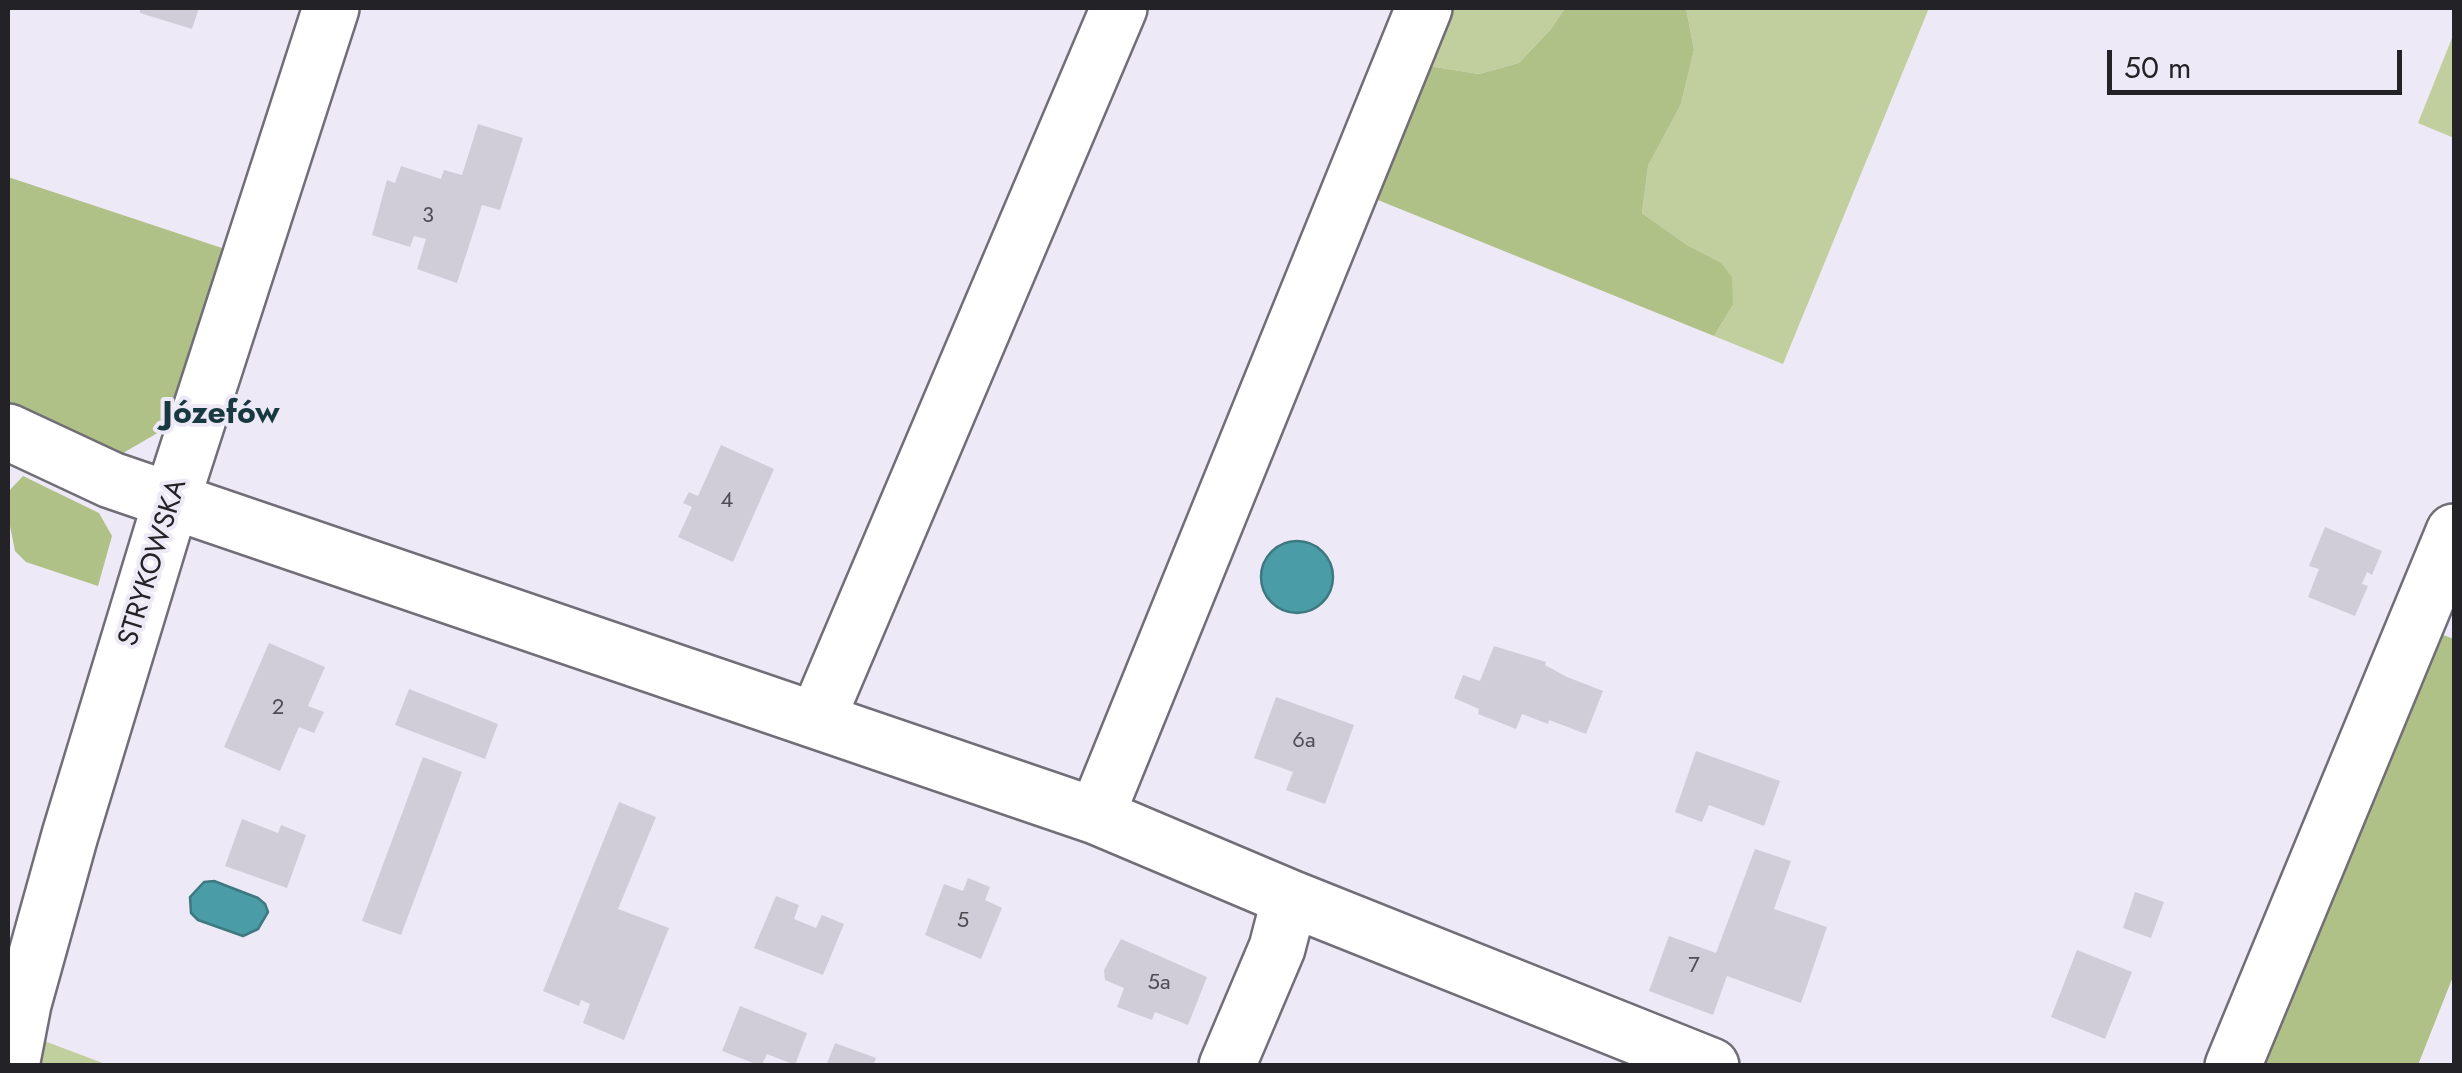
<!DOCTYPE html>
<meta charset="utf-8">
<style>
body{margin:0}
#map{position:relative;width:2462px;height:1073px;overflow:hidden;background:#ede9f6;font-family:Jost,sans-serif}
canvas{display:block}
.frame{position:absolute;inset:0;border:10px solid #232226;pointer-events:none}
.scale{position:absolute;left:2107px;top:50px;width:295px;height:45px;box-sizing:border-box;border:5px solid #232226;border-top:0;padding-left:12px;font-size:30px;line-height:35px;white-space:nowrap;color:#232226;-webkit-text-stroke:8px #ede9f6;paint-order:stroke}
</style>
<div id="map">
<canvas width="2462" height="1073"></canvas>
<div class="frame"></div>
<div class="scale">50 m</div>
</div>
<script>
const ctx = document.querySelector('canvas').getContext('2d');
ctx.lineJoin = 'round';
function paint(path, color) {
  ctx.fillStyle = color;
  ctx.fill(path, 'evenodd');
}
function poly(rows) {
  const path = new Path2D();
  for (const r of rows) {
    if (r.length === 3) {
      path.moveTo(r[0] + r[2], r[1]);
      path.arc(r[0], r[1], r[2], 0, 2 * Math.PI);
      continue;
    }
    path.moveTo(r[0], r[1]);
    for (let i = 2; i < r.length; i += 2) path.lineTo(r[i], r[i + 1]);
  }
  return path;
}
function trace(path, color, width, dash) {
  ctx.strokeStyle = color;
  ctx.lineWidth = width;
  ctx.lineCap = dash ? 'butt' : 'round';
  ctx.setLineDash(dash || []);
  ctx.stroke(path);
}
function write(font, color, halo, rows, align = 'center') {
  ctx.font = font + ' Jost,sans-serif';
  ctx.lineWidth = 8;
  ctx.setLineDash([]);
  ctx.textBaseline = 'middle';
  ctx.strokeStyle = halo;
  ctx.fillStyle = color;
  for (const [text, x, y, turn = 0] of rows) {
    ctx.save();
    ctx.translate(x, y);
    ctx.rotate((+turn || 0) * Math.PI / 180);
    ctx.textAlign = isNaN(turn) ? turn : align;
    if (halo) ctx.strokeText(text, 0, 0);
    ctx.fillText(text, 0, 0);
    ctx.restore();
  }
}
paint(poly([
 [1446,8,1565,8,1551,29,1519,63,1479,74,1422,65],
 [1686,8,1929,8,1783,364,1714,336,1733,305,1720,262,1687,245,1642,213,1648,166,1681,104,1694,50],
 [2454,33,2454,138,2418,123],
 [39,1039,108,1065,34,1066]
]), '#c0cf9d');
paint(poly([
 [1565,8,1686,8,1694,50,1681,104,1648,166,1642,213,1687,245,1720,262,1732,277,1733,305,1714,336,1368,196,1422,65,1479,74,1519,63,1551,29],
 [8,177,225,249,166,428,118,456,8,402],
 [23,476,99,513,112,536,98,586,26,562,15,551,8,516,8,492],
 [2433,631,2454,639,2454,974,2418,1065,2255,1066]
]), '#b0c187');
const water = poly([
 [1297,577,36],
 [214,881,258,898,265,904,268,912,258,929,243,936,198,920,191,913,190,897,204,882,214,881]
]);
paint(water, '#4a9da6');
trace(water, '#3e7880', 2.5);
paint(poly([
 [140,8,199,8,192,29,140,13],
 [478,124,523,138,500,210,482,205,457,283,417,269,426,239,414,236,410,247,372,235,387,180,395,183,401,166,441,179,444,170,462,175],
 [721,445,774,469,733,562,678,537,692,507,683,503,689,492,698,496],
 [2325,527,2382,551,2372,575,2367,572,2362,584,2368,586,2355,616,2308,597,2319,569,2309,566],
 [269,643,325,667,308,706,324,712,314,733,299,727,280,771,224,747],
 [1494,646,1546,662,1545,665,1567,677,1603,691,1586,734,1549,720,1548,724,1522,714,1516,729,1478,714,1479,709,1454,698,1463,675,1480,681],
 [409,689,498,724,485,759,395,725],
 [1276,697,1354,725,1325,804,1286,790,1293,772,1254,758],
 [1696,751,1780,781,1764,826,1709,805,1702,822,1675,812],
 [423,757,462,772,401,935,362,921],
 [619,802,656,817,618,909,669,928,624,1040,583,1023,590,1004,581,1000,579,1006,543,991],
 [242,819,278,833,281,825,306,835,287,888,225,866],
 [1755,849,1791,861,1774,909,1827,927,1801,1003,1727,976,1713,1015,1649,991,1669,936,1716,953],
 [968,878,990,887,985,900,1002,908,981,959,925,935,944,884,963,891],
 [2135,892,2164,902,2151,938,2123,928],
 [776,896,799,905,794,919,816,928,822,915,844,924,823,975,754,948],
 [1121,939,1207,977,1188,1025,1155,1012,1152,1020,1117,1007,1124,988,1105,980,1104,970],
 [2077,950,2132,972,2105,1039,2051,1017],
 [740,1006,807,1033,795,1065,767,1054,761,1066,722,1051],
 [835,1043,876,1058,873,1066,826,1066]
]), '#d0cdd9');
const minor = poly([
 [8,432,111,480,1096,816,1290,898,1711,1066],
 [817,719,1119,8],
 [1096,816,1424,8],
 [11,1066,23,1004,70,835,172,499,331,8],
 [1227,1066,1277,948,1290,898],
 [2233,1066,2454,532]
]);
trace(minor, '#716e78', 60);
trace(minor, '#fff', 55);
write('22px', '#4e4d53', null, [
 ["3",428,217],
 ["4",727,502],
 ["2",278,709],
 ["6a",1304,742],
 ["5",963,922],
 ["7",1694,967],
 ["5a",1159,984]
]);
write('28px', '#232226', '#ede9f6', [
 ["STRYKOWSKA",154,563,-73]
]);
write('bold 32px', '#193940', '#ede9f6', [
 ["Józefów",221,415]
]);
</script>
